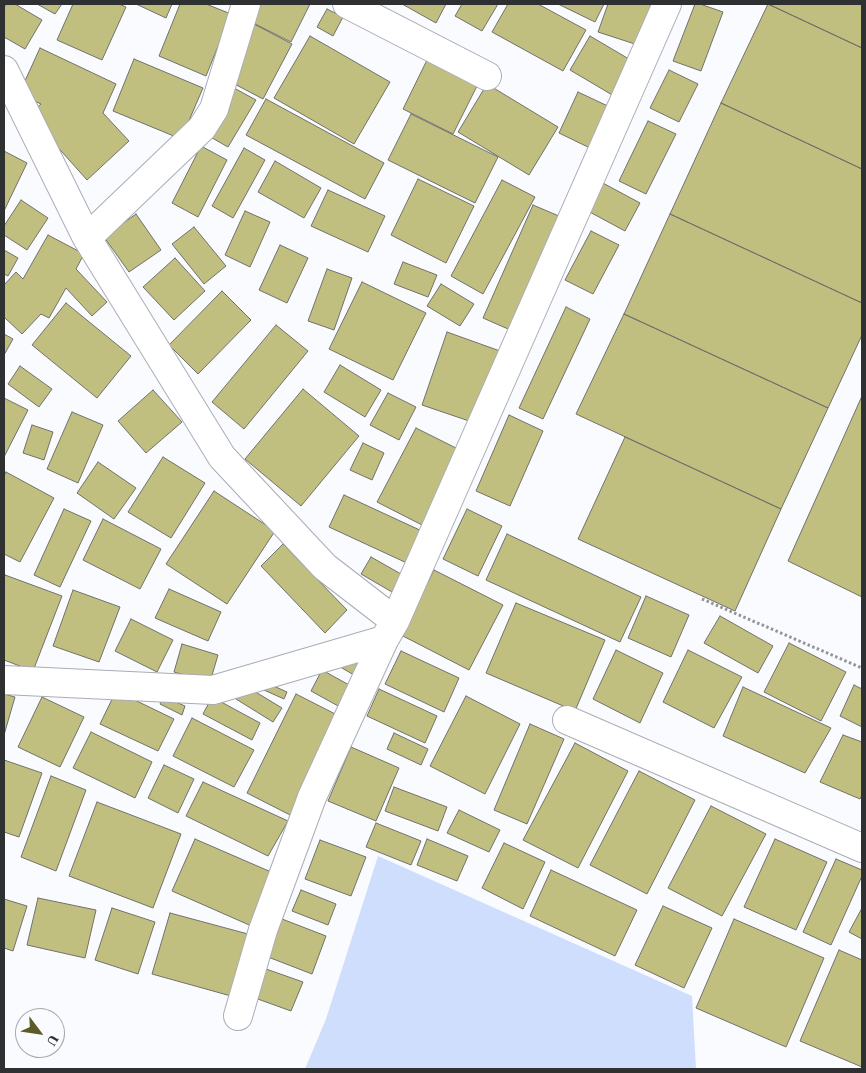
<!DOCTYPE html>
<style>
body{margin:0}
#map{position:relative;width:866px;height:1073px;overflow:hidden;background:#f9fbff;font-family:Georgia,serif}
canvas{display:block}
.frame{position:absolute;inset:0;border:5px solid #2f3032;pointer-events:none}
.north{position:absolute;left:15px;top:1008px;width:50px;height:50px;box-sizing:border-box;background:#f9fbff;border:1px solid #a8aaad;border-radius:50%;rotate:121deg;font-size:14px;font-weight:700;line-height:20px;text-align:center;color:#2f3032}
.north::after{content:'';display:block;margin:auto;width:18px;height:22px;background:#5d5c29;clip-path:polygon(50% 0,100% 100%,50% 72%,0 100%)}
</style>
<div id="map">
<canvas width="866" height="1073"></canvas>
<div class="frame"></div>
<div class="north">U</div>
</div>
<script>
const ctx = document.querySelector('canvas').getContext('2d');
ctx.lineJoin = 'round';
function paint(path, color) {
  ctx.fillStyle = color;
  ctx.fill(path, 'evenodd');
}
function poly(rows) {
  const path = new Path2D();
  for (const r of rows) {
    path.moveTo(r[0], r[1]);
    for (let i = 2; i < r.length; i += 2) path.lineTo(r[i], r[i + 1]);
  }
  return path;
}
function trace(path, color, width, dash) {
  ctx.strokeStyle = color;
  ctx.lineWidth = width;
  ctx.lineCap = dash ? 'butt' : 'round';
  ctx.setLineDash(dash || []);
  ctx.stroke(path);
}
paint(poly([
 [378,856,692,996,696,1069,305,1069,326,1019]
]), '#d0defd');
const building = poly([
 [6,4,15,4,42,20,25,49,4,37,4,8,6,4],
 [37,4,62,4,55,14,37,4],
 [73,4,119,4,126,7,102,60,57,40,73,4],
 [136,4,172,4,166,18,136,4],
 [180,4,206,4,231,14,206,76,159,56,180,4],
 [260,4,310,4,291,42,251,22,260,4],
 [402,4,446,4,436,23,402,4],
 [462,4,498,4,482,31,455,16,462,4],
 [508,4,538,4,586,30,563,71,492,32,508,4],
 [558,4,604,4,595,22,558,4],
 [608,4,656,4,641,46,598,32,608,4],
 [695,4,700,4,723,12,701,71,673,61,695,4],
 [768,4,862,48,862,169,721,103,768,4],
 [768,4,862,4,862,48,768,4],
 [327,9,343,17,333,36,317,27,327,9],
 [254,24,292,44,263,99,225,79,254,24],
 [310,36,390,82,354,144,274,98,310,36],
 [590,36,634,62,614,96,570,70,590,36],
 [40,48,116,84,103,113,129,141,87,180,29,115,41,104,19,94,40,48],
 [428,58,479,82,453,134,403,109,428,58],
 [134,59,203,88,181,139,113,111,134,59],
 [669,70,698,84,679,122,650,108,669,70],
 [487,84,558,127,529,175,458,132,487,84],
 [234,88,256,100,228,147,207,135,234,88],
 [578,92,612,108,592,149,559,133,578,92],
 [266,99,384,163,365,199,246,135,266,99],
 [721,103,862,169,862,303,670,214,721,103],
 [411,114,498,157,475,203,388,160,411,114],
 [648,121,676,134,646,194,619,181,648,121],
 [201,146,227,160,198,217,172,203,201,146],
 [244,148,265,160,233,218,212,206,244,148],
 [4,151,27,163,4,211,4,151],
 [275,161,321,188,304,218,258,192,275,161],
 [418,179,474,206,446,263,391,235,418,179],
 [502,180,535,197,483,294,451,276,502,180],
 [601,182,640,203,625,231,586,210,601,182],
 [328,190,385,216,368,252,311,226,328,190],
 [21,200,48,218,27,250,4,235,4,226,21,200],
 [533,205,566,219,515,332,483,318,533,205],
 [245,211,270,222,250,267,225,255,245,211],
 [136,214,161,250,129,272,104,237,136,214],
 [670,214,862,303,862,335,828,408,624,314,670,214],
 [194,227,226,266,204,284,172,244,194,227],
 [591,231,619,245,593,294,565,280,591,231],
 [48,235,84,254,76,269,107,302,92,316,66,288,49,318,41,314,22,334,4,317,4,285,16,272,23,279,48,235],
 [280,245,308,258,287,303,259,290,280,245],
 [4,250,18,258,8,276,4,274,4,250],
 [175,258,205,291,174,320,143,287,175,258],
 [403,262,437,275,428,297,394,284,403,262],
 [327,269,352,278,334,330,308,321,327,269],
 [362,282,426,313,393,380,329,349,362,282],
 [441,284,474,304,460,326,427,306,441,284],
 [222,291,251,320,198,374,169,345,222,291],
 [66,303,131,356,97,398,32,345,66,303],
 [566,307,590,319,543,419,519,408,566,307],
 [624,314,828,408,781,509,576,414,624,314],
 [276,325,308,351,244,429,212,402,276,325],
 [447,332,500,351,475,423,422,405,447,332],
 [4,334,13,339,4,355,4,334],
 [340,365,381,390,365,417,324,392,340,365],
 [20,366,52,389,39,407,8,384,20,366],
 [303,389,359,436,301,506,245,459,303,389],
 [153,390,182,422,146,453,118,421,153,390],
 [388,393,416,407,399,440,370,425,388,393],
 [862,396,862,597,788,561,862,396],
 [4,398,28,410,4,457,4,398],
 [72,412,103,425,78,483,47,469,72,412],
 [509,415,543,431,510,506,476,491,509,415],
 [32,425,53,432,44,460,23,453,32,425],
 [416,428,462,451,424,526,377,502,416,428],
 [625,437,781,509,735,611,578,539,625,437],
 [363,443,384,453,372,480,350,470,363,443],
 [163,457,205,483,171,538,128,512,163,457],
 [98,462,136,488,114,519,77,493,98,462],
 [6,472,54,498,20,562,4,554,4,476,6,472],
 [214,491,275,531,227,604,166,564,214,491],
 [344,495,424,532,409,564,329,527,344,495],
 [64,509,91,521,60,587,34,575,64,509],
 [467,509,502,526,478,576,443,559,467,509],
 [103,519,161,549,140,589,83,560,103,519],
 [507,534,641,597,620,642,486,580,507,534],
 [283,544,347,610,325,633,261,566,283,544],
 [371,557,401,574,392,592,361,574,371,557],
 [434,570,503,605,469,670,401,635,434,570],
 [5,575,62,596,33,671,4,660,4,578,5,575],
 [169,589,221,612,208,641,155,618,169,589],
 [73,590,120,607,99,662,53,646,73,590],
 [646,596,689,615,671,657,628,638,646,596],
 [516,603,605,640,575,711,486,673,516,603],
 [720,616,773,646,758,673,704,643,720,616],
 [131,619,173,640,157,672,115,651,131,619],
 [789,643,846,672,821,721,764,692,789,643],
 [182,644,218,655,210,682,174,672,182,644],
 [616,650,663,673,640,723,593,699,616,650],
 [688,650,742,677,714,728,663,702,688,650],
 [401,651,459,678,444,712,385,684,401,651],
 [350,654,368,664,361,679,342,668,350,654],
 [322,670,351,686,340,707,311,691,322,670],
 [267,683,287,692,284,699,264,690,267,683],
 [244,685,282,708,273,722,236,699,244,685],
 [854,685,862,689,862,727,840,716,854,685],
 [743,687,831,728,805,773,723,736,743,687],
 [379,689,437,716,425,743,367,716,379,689],
 [116,691,174,719,158,751,100,724,116,691],
 [4,694,15,697,4,735,4,694],
 [296,694,343,718,294,817,247,793,296,694],
 [466,696,520,724,485,794,430,766,466,696],
 [42,697,84,717,60,767,18,747,42,697],
 [164,697,185,706,182,715,160,704,164,697],
 [212,697,260,723,252,740,203,714,212,697],
 [192,718,254,750,234,787,173,756,192,718],
 [530,724,564,739,527,824,494,810,530,724],
 [91,732,152,762,135,798,73,768,91,732],
 [394,733,428,749,421,765,387,749,394,733],
 [843,735,862,742,862,795,860,799,820,782,843,735],
 [575,743,628,771,578,868,523,840,575,743],
 [351,747,399,768,376,821,328,801,351,747],
 [4,760,42,773,19,837,4,832,4,760],
 [164,765,194,779,178,813,148,798,164,765],
 [639,771,695,800,647,894,590,865,639,771],
 [51,776,86,790,56,871,21,857,51,776],
 [203,782,288,821,268,856,186,816,203,782],
 [394,787,447,807,438,831,385,811,394,787],
 [97,802,181,834,153,908,69,876,97,802],
 [711,806,766,834,722,916,668,888,711,806],
 [459,810,500,830,489,852,447,833,459,810],
 [376,823,421,841,411,865,366,847,376,823],
 [195,839,278,875,256,928,172,891,195,839],
 [427,839,468,856,457,881,417,865,427,839],
 [775,839,827,862,796,930,744,907,775,839],
 [320,840,366,857,351,896,305,879,320,840],
 [504,843,545,862,523,909,482,888,504,843],
 [836,859,862,870,862,876,831,945,803,932,836,859],
 [551,870,637,910,615,956,530,916,551,870],
 [301,890,336,904,328,925,292,911,301,890],
 [38,898,96,910,85,958,27,945,38,898],
 [4,899,27,906,13,951,4,948,4,899],
 [663,906,712,928,684,988,635,965,663,906],
 [112,908,155,922,138,974,95,960,112,908],
 [862,908,862,939,849,932,862,908],
 [170,913,248,934,231,996,152,974,170,913],
 [282,919,326,936,312,974,268,957,282,919],
 [734,919,824,958,786,1047,696,1008,734,919],
 [839,950,862,960,862,1067,800,1041,839,950],
 [266,969,303,982,291,1011,255,998,266,969]
]);
paint(building, '#c0bf80');
trace(building, '#71716b', 1);
const minor = poly([
 [347,4,487,76],
 [4,70,87,238,222,457,325,567,395,621],
 [87,238,202,128,214,109,246,4],
 [4,680,213,690,384,640],
 [567,720,862,848],
 [238,1016,263,930,312,797,384,640,395,621,667,4]
]);
trace(minor, '#aaadb3', 30);
trace(poly([
 [702,599,862,668]
]), '#929497', 3, [2.5, 2.5]);
trace(minor, '#fff', 28);
</script>
